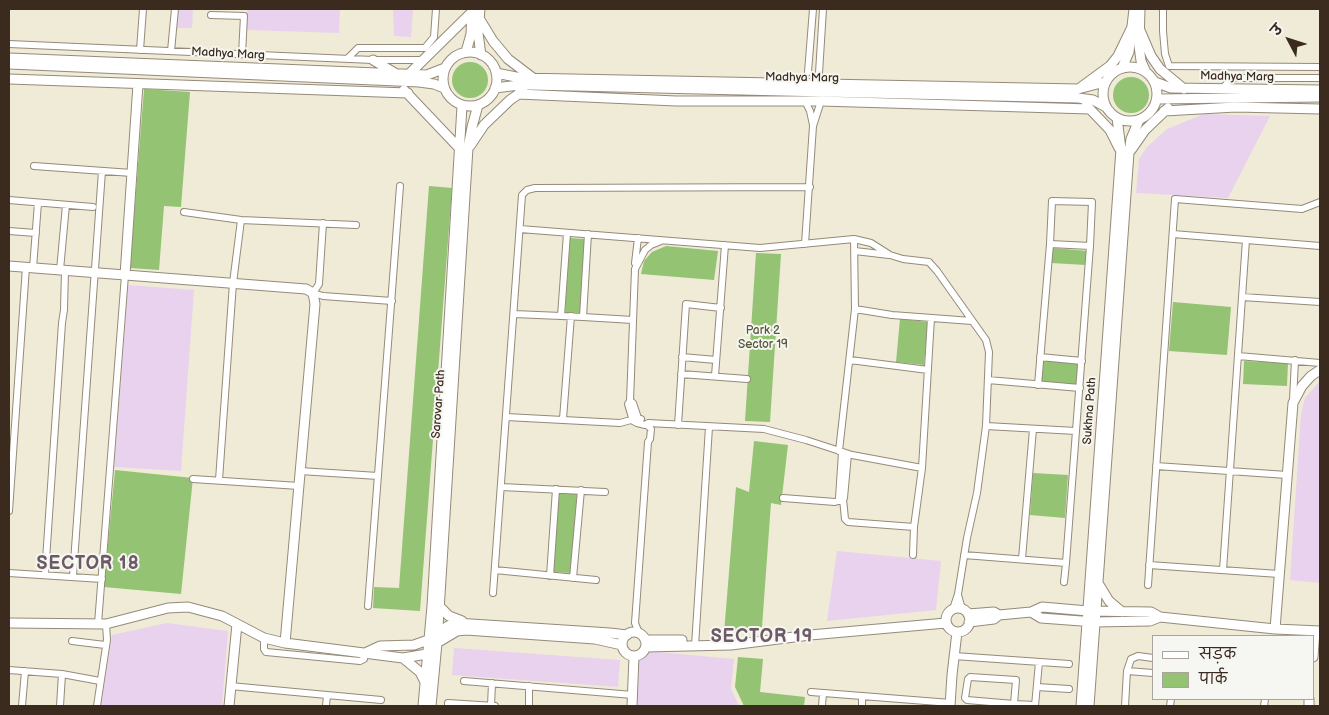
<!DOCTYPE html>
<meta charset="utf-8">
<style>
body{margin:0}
#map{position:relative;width:1329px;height:715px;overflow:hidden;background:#efebd7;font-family:"Balsamiq Sans","Playpen Sans Deva",sans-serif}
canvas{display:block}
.frame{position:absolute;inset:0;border:10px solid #3b2a1e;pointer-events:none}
.legend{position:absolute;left:1152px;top:635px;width:162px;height:65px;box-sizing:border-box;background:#f6f6f2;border:1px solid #aba49d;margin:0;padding:6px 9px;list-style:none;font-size:15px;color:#3b2a1e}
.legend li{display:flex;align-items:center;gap:10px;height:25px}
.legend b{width:25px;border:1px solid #aba49d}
.north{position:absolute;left:1264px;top:15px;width:50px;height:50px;-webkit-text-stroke:4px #f6f6f2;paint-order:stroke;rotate:310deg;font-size:14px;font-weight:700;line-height:20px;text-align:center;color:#3b2a1e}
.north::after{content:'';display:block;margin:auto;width:18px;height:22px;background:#3b2a1e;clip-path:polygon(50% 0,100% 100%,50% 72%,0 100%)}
</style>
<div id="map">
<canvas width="1329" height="715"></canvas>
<div class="frame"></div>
<ul class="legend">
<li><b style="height:6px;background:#fff"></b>सड़क</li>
<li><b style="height:14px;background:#93c373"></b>पार्क</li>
</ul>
<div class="north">उ</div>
</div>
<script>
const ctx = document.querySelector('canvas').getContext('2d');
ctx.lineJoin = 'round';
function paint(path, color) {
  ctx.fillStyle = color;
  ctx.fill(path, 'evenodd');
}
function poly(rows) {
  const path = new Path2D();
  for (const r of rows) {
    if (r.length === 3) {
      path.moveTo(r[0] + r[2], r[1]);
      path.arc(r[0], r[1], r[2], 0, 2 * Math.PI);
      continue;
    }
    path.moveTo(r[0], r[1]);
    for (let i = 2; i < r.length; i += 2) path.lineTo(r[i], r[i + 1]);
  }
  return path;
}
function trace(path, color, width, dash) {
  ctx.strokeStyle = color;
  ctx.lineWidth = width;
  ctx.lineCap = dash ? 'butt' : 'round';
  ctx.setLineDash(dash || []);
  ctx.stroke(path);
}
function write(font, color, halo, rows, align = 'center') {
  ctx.font = font + ' "Balsamiq Sans",sans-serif';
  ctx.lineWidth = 4;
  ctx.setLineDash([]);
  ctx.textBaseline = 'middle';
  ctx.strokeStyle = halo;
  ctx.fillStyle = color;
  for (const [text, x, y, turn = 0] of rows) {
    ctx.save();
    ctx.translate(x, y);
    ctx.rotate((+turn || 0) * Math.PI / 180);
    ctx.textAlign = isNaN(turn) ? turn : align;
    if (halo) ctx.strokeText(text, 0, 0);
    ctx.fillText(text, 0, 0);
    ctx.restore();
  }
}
paint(poly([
 [173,9,193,9,192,28,172,28],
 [249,9,340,9,339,33,247,30,247,11],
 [393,9,413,9,411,37,394,36],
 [1204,114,1270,116,1228,198,1136,193,1139,159,1147,147,1167,129],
 [128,285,194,290,181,471,114,467],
 [1320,381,1320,583,1290,580,1301,414,1305,398],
 [837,551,941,561,936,610,827,621],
 [167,623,228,631,222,706,101,706,112,635],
 [454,648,620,660,618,687,452,675],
 [647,651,734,659,731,689,739,706,637,706,639,659]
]), '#e9d2ed');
paint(poly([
 [470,80,18],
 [1131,95,18],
 [144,89,190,92,181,207,164,206,159,270,130,268],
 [429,186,452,188,420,611,373,608,374,587,399,588],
 [570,238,585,239,580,314,565,313],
 [666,246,718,251,714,280,641,274,644,261,652,252],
 [1053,248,1088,251,1086,265,1051,263],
 [756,253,781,254,770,422,745,421],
 [1173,302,1231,307,1227,355,1169,351],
 [900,319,928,322,924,365,896,362],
 [1043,360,1080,363,1078,386,1040,383],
 [1244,361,1288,363,1287,386,1243,384],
 [754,441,788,445,781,505,771,503,762,627,724,633,736,487,749,492],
 [115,470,193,478,181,594,104,587],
 [1033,473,1068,475,1065,518,1030,515],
 [558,492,577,494,571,573,552,572],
 [738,657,763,659,760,692,805,697,804,706,744,706,735,687]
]), '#93c373');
const street = poly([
 [1163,9,1163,31,1165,54,1169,66,1320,67],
 [211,15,244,16,242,54],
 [9,44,373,60,423,60],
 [140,50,143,9],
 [171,51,175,9],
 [347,59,358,48,425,48,434,37,436,9],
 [808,72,813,9],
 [819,73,823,9],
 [1221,90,1232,78,1320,78],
 [805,101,810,111,813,125],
 [34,166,132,173],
 [9,200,93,207],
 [184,212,241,220,356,225],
 [323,223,319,284,313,293,323,296,392,301],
 [520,229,760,248,854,239,871,243,890,255,903,259,929,262,937,271,986,340,989,352,986,426,977,493,967,538,958,594,953,609],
 [9,231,36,233],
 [567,233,561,316,583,317,588,234],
 [1173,234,1320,246],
 [661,241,651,245,645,250,635,269,630,401,628,404,633,421,637,423,645,425,648,423,764,429,806,440,852,455,922,468],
 [805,244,813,126,821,101],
 [1050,244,1090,246],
 [855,251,889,255],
 [635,263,638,238],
 [33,268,38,203],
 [60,270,66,205],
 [1242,297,1320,302],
 [855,309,892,315,972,321],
 [514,314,561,316],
 [583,317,633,320],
 [1238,356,1320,363],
 [682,357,716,360],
 [1040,357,1082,361],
 [850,360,928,370],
 [681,374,747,379],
 [715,376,725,245],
 [988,380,1080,388],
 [1038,385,1050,244,1052,201,1092,202,1090,246,1066,563,1064,582],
 [1293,400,1295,360],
 [630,401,633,403,638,418,641,419],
 [506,417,620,423,638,418],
 [563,419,571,316],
 [678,425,686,304,721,308],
 [986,426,1076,431],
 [839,451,855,309,854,239],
 [842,452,839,498,841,500,844,498,848,454],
 [1156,466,1287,475],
 [300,471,378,476],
 [193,479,299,486],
 [219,480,233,283,241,220],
 [501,487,605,492],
 [783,498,835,502,841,500],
 [843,499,845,519,848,522,914,527],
 [9,511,26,267],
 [913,555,914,527,922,468,931,318],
 [964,555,1066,563],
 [1022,559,1033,429],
 [1149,565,1279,574],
 [495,570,596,580],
 [1223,570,1246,240],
 [9,573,102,579],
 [45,575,62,323,64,310,65,270],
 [73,576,102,171],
 [550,576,556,489],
 [573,578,581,490],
 [1148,585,1175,199,1302,209,1320,202],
 [493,593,522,195,527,190,535,188,810,187],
 [958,595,962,609],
 [368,606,400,186],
 [98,624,125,275],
 [639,633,635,623,648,442,650,439,651,429,649,427],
 [264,638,264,649,266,652,360,661,364,659,365,653],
 [72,641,105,645],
 [695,646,709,427],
 [954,656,1069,664],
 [9,670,62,674,100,681],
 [1127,671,1153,673],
 [464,681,633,695],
 [230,686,381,700],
 [1037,687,1069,689],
 [811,692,951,703],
 [22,706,25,671],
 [60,706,62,674],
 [97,706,107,640,106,624],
 [326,706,327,695],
 [448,706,448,703,495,706],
 [491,706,492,683],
 [529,706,529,686],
 [822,706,823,693],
 [862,706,862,696],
 [1014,706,1014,704,1016,680,970,677,968,679,965,698,967,700,1014,704,1035,705],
 [1035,706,1039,662],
 [1125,706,1127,671,1131,659,1138,656,1153,658],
 [1170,706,1171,699],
 [1264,706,1265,699]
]);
const secondary = poly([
 [480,9,478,33,481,55],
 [1140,9,1139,46,1141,61,1146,72],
 [479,18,493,41,508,59,533,78],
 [1139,28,1151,56,1160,69,1184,89],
 [470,79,27],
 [466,52,471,34,472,11],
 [9,58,427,75,445,68],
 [373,60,395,73],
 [9,64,419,82,434,84,444,88],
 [1130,94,27],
 [1122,68,1129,52,1134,9],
 [496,73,521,78,1078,89,1105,82],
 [408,75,472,12],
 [9,79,408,93],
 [1155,82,1171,88,1320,90],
 [495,88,519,85,531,85,1078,98,1093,100,1106,107],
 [1080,88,1110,66,1118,56,1133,25],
 [404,90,461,150],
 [518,94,676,101,821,101,1090,109],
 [1157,99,1320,97],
 [1086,105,1110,130,1119,148],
 [1164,111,1236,107,1320,109],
 [470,146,484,125,510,100,523,91],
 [1131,150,1145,130,1168,108],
 [9,266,306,289,313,293,315,304,285,643],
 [125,275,138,84],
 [1098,583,1109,601,1122,612],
 [438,605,449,616,462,621],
 [958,620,12],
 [1031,612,1041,618,1095,622,1150,621,1160,617,1275,629,1320,631],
 [968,614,994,612,999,615,1031,612,1042,607,1088,611,1151,612,1160,617],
 [969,622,994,619,999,615],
 [9,623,106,624,168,608,188,607,222,616,264,638,285,643,403,658,427,654,437,643,457,631,466,630,595,639,622,645],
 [1275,629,1293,403,1302,386,1311,376,1320,370],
 [634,644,12],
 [645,640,682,640],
 [646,647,731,645,810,635,946,623],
 [365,653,380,646,414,645,428,640,448,626,456,623,610,633,627,635],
 [1313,657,1315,631],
 [403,658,420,672,425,682],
 [229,706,237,624],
 [423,706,432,606,462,106],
 [431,706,437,643,468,148,472,127,478,105],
 [632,706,634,656],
 [950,706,952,675,957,632],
 [1081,706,1121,149,1117,118],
 [1089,706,1129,153,1131,139,1139,120],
 [1309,706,1309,699]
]);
trace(street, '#958a7a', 8);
trace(secondary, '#958a7a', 11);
trace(street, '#fff', 6);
trace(secondary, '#fff', 9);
write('12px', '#3b2a1e', '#f6f6f2', [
 ["Madhya Marg",228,54,3],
 ["Madhya Marg",1237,77,1],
 ["Madhya Marg",802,78,1],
 ["Sarovar Path",439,404,-86],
 ["Sukhna Path",1090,411,-86]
]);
write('12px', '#555838', '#f6f6f2', [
 ["Park 2",763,331],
 ["Sector 19",763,345]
]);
ctx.letterSpacing = '1px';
write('bold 18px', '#6d5a64', '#f6f6f2', [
 ["SECTOR 18",88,564],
 ["SECTOR 19",762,637]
]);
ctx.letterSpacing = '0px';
</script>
